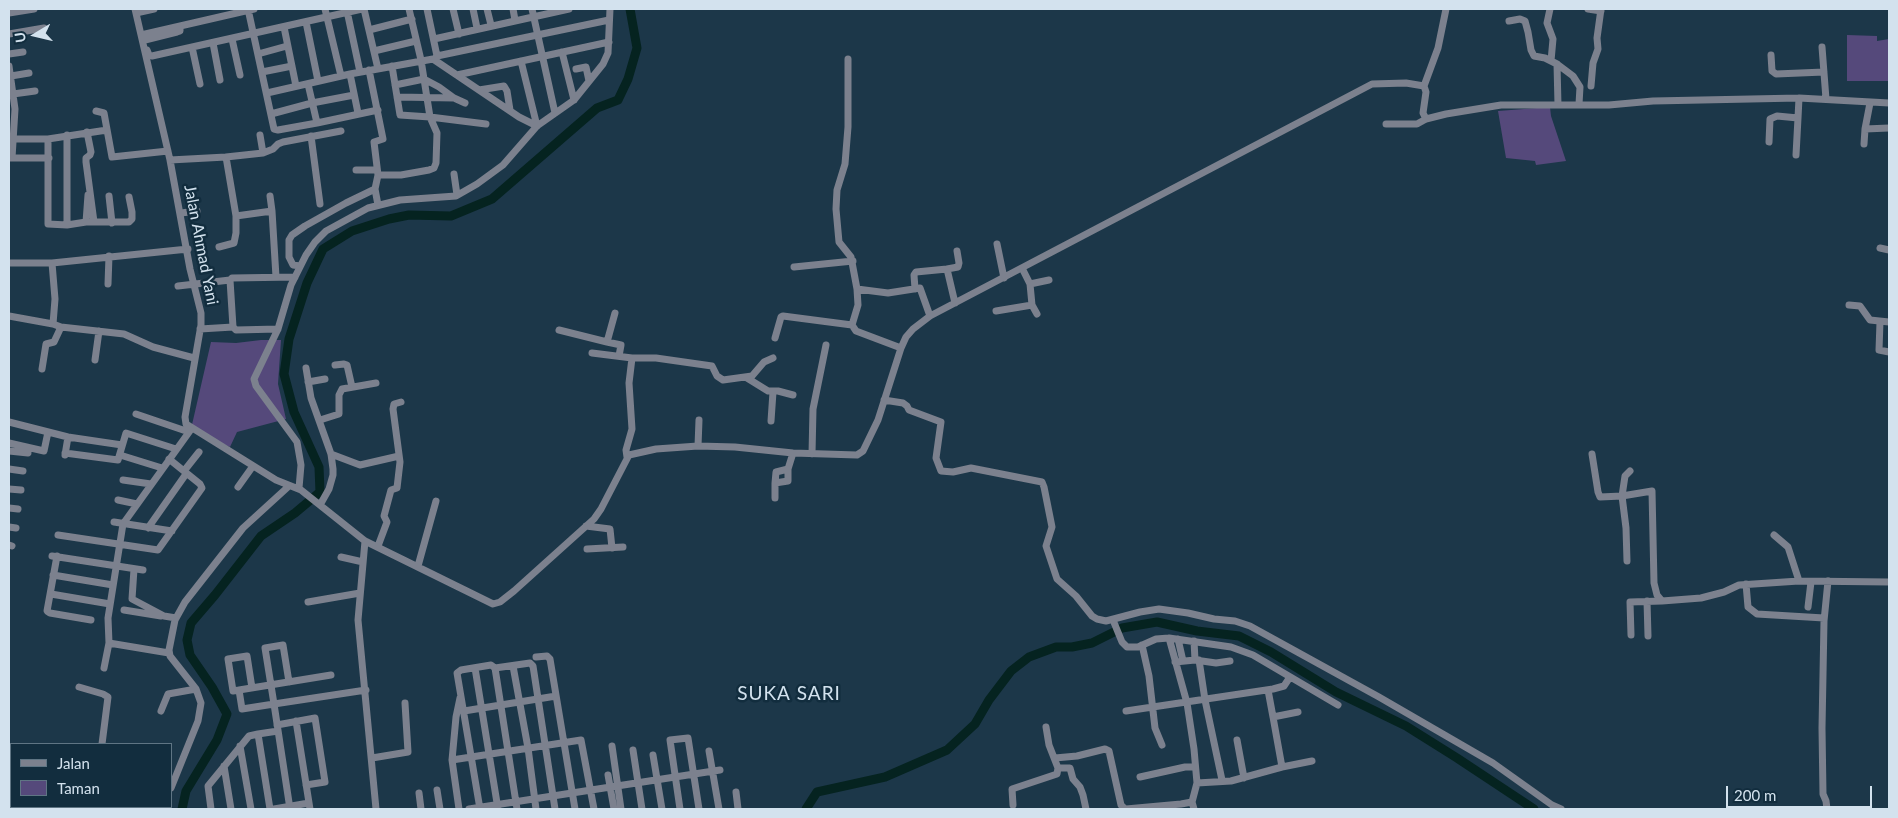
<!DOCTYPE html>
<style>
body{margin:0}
#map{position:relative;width:1898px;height:818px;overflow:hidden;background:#1c3749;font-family:Lato,sans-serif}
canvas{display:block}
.frame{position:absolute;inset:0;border:10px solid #d3e2ee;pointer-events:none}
.legend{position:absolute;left:10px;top:743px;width:162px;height:65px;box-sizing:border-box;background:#122d3e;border:1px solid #5f7584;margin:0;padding:6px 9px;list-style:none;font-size:15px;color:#d3e2ee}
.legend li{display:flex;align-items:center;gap:10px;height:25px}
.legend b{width:25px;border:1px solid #5f7584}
.north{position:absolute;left:10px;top:10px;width:50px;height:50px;-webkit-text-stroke:4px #122d3e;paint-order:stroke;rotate:261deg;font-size:14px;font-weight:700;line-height:20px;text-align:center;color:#d3e2ee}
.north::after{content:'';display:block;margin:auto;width:18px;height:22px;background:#d3e2ee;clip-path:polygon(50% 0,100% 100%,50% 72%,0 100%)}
.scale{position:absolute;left:1726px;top:786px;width:146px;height:22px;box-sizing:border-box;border:2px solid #d3e2ee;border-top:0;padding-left:6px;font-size:15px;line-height:18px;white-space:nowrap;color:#d3e2ee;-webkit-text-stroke:4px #122d3e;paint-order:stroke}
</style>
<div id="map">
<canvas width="1898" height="818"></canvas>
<div class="frame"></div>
<ul class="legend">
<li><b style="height:6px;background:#7c818e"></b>Jalan</li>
<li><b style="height:14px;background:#55497b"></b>Taman</li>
</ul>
<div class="north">U</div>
<div class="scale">200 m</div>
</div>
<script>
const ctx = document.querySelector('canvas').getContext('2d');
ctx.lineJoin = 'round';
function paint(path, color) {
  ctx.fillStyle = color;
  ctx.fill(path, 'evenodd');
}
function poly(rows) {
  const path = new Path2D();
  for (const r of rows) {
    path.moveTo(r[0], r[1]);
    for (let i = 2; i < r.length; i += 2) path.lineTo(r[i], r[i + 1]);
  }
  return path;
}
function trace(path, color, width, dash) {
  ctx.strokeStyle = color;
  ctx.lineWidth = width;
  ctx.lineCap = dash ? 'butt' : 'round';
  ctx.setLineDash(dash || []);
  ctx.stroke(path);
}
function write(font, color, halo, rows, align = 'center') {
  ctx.font = font + ' Lato,sans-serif';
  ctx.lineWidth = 5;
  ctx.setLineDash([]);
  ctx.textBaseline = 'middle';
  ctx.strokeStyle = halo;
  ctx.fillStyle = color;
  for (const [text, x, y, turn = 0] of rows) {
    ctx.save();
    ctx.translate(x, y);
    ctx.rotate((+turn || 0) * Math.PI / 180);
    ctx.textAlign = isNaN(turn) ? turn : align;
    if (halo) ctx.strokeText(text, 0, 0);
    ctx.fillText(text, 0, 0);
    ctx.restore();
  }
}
paint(poly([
 [1847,35,1877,36,1877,41,1889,39,1889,81,1847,81],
 [1550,107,1551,116,1566,161,1536,165,1535,161,1506,158,1498,111],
 [261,340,281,340,278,384,286,419,237,432,230,447,191,429,211,342,236,343]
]), '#55497b');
trace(poly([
 [182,809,186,791,217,740,227,714,212,687,190,655,187,640,191,623,215,595,261,536,295,513,320,492,319,467,294,412,284,374,289,339,307,283,323,249,352,231,389,219,409,215,451,216,492,199,597,108,618,100,628,79,637,48,630,9],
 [806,809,817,792,885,777,947,750,975,724,989,700,1011,671,1029,657,1056,647,1072,647,1092,643,1122,628,1157,622,1197,631,1239,636,1271,652,1336,692,1406,726,1457,758,1534,809]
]), '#052320', 9);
trace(poly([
 [135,9,170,160,190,269,201,313,201,325,185,417,186,424,276,480,301,490,365,541,493,604,500,602,514,591,594,519,601,509,629,455,656,449,698,446,735,447,793,453,857,455,863,451,878,420,901,348,906,337,913,329,930,316,1372,84,1406,83,1424,86],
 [248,9,274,129,278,130,317,123,378,110],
 [325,9,341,76],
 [364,9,378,69],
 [427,9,437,56],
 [453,9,459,34],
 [473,9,477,28],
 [487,9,491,25],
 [513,9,515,20],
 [532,9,555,113],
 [1550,9,1547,23,1553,39,1551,61],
 [1588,9,1601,11],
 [347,11,360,72],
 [9,13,34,9],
 [136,13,154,9],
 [1509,21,1520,19,1525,21,1528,32,1531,50,1534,56,1545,58,1557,64,1573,76,1580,87,1579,104],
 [306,22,318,81],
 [284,27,296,86],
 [369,30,412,19],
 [9,34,44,28],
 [141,35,254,9],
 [232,39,240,75],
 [434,39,569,9],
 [145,40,177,32,180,31,180,27],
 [213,43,220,80],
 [192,47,200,84],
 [1822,47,1826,99],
 [147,50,149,55,152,56,362,9],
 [374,51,416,41],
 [562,52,574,100],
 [9,54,23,52],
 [258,54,287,46],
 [1771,55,1772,71,1776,74,1824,72],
 [435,59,437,56,609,20],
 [848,59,848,127,845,164,837,190,836,209,839,242,851,257,857,289,858,305,852,325],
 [521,61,537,126],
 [1557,64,1558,105],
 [9,66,15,109,12,158],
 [392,66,400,115,430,117,486,124],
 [576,69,586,67,589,81],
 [369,70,383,139,374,142,378,175],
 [262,72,292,66],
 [350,74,358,113],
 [457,75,609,42],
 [11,76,29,73],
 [308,84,317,123],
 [395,85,424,79,439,87,454,98],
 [1591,86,1593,63,1598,49,1597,38,1601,9],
 [479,90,504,86,507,91,510,110],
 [267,93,350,74,433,59,519,117,537,126],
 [13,94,35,91],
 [397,97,454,98,465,103],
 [96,111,104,113,112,157,168,151],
 [271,114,312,103,354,95],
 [1426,119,1423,113,1426,92,1424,86,1438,48,1446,9],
 [1386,124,1417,124,1426,119,1446,114,1501,105,1609,105,1653,101,1799,98,1889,103],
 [1865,129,1889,128],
 [87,132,91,152,90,155,86,158,86,162,94,222],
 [260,135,263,153],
 [311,136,320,204],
 [13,139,48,139,107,130],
 [48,139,48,224,67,225,86,222,129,222,132,219,132,212,129,197],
 [1769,142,1770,119,1777,116,1798,118,1799,98],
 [1864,144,1865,129,1870,103],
 [1796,155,1798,118],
 [226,157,263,153,273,149,278,144,283,142,341,131],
 [9,158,49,158],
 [170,160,226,157,236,216,236,233,234,243,219,247],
 [356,170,376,170],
 [454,174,457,195],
 [109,196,112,223],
 [378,205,375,189,378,175,401,175,429,170,434,168,436,163,437,133,430,117,421,60,409,9],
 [272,211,276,277],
 [181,213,197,211],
 [236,216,272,211,270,196],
 [86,222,88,195],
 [67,225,67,135],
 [997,244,1004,278],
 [1880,248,1889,250],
 [9,263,52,263,188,249],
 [52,263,55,299,53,324],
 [300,266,293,265,289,257,289,240,292,235,305,226,346,203,375,189],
 [794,267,853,261],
 [1022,268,1030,284,1049,280],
 [947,269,958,267,959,263,957,251],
 [230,280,233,327],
 [108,284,109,256],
 [1030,284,1032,305,1037,314],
 [178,286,230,280,232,278,295,277],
 [857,289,888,293,920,288,930,316],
 [915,289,914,275,916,272,947,269,955,303],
 [1849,305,1860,306,1870,320,1889,322],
 [996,311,1032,305],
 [615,313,607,342,621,345,619,356],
 [9,316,53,324,61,327,124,334,153,347,194,358],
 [1880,322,1879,350,1889,352],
 [852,325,856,331,901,348],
 [200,329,233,327,236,330,278,329],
 [559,330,607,342],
 [775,338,781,317,783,316,852,325],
 [592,353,632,358],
 [95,360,99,331],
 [335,365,344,364,347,365,352,387],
 [306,368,311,398,331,454,333,469,333,475,329,489,320,505],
 [42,369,46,344,54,342,61,327],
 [747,378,768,391,778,391,793,395],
 [308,382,325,379],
 [884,400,903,403,907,406,909,410,941,422,936,458,941,471,953,472,971,468,1042,482,1044,487,1052,527,1046,546,1057,579,1076,596,1092,616,1097,619,1106,621,1140,612,1159,609,1188,613,1214,619,1235,621,1250,626,1379,697,1493,763,1552,805,1561,809],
 [136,414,189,432],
 [320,420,339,414,339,395,342,389,376,383],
 [771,421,773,392],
 [9,422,68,437,122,445],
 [9,443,44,451,48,432],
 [698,446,699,420],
 [9,451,28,453],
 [65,453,118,460,126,433,176,449],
 [331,454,360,465,399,456],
 [812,454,813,409,826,345],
 [1592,454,1598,492,1600,497,1622,496,1625,476,1630,471],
 [65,455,68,437],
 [120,455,162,468],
 [627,457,626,450,632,429,629,383,632,358,656,358,712,366,717,376,723,380,752,376,764,362,773,358],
 [9,469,23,471],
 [184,471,199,452],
 [123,480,151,484],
 [775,483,776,472,788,469],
 [238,487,253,466],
 [299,488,301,465,297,442,256,386,254,379,278,329,291,285,306,255,315,242,326,231,368,208,400,200,456,196,477,184,503,165,537,126,574,100,603,64,608,53,610,9],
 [9,489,21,490],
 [775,498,775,483,788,481,788,469,793,453],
 [118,500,137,504],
 [9,508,18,509],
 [114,522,172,531],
 [586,526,610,529,612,548],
 [9,527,16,528],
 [148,528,186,474],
 [58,535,158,550,202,488,200,484,169,459],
 [1774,535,1788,547,1799,581],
 [365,541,358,620,376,809],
 [9,545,12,546],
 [378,546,387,522,384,516,391,490,397,488,400,462,393,409,394,404,401,402],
 [587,549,623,547],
 [52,556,143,570],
 [57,556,47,611,50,613,91,620],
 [341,557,363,562],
 [1627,561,1626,528,1622,496,1652,491,1654,583,1657,595,1662,601,1701,598,1724,592,1739,585,1799,581,1889,582],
 [418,566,436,501],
 [134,569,132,599,164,616,176,618],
 [53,575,113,585],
 [1746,584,1748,607,1757,614,1824,618],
 [51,594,110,604],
 [1647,601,1648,636],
 [308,602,360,593],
 [1808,607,1811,582],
 [124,610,161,616],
 [1113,620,1122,642,1127,647,1138,647,1156,639,1169,638,1187,703,1194,749,1197,783,1192,802,1194,809],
 [1631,635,1630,602,1662,601],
 [1169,638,1231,647,1253,655,1338,705],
 [1178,639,1183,661],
 [1194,641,1195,660],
 [1142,645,1149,676,1155,728,1162,745],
 [169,653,109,643,108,618,123,524,192,428],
 [536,657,547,656,550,659,575,809],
 [1199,660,1205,700,1222,780],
 [1175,662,1195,660,1216,663,1230,661],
 [513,666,528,748,536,809],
 [104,668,109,643],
 [475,668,498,809],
 [495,668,517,809],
 [79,687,103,694,108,697,102,744],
 [252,688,247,656,228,659,233,691,331,675],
 [239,690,242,709,274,704,265,648,283,645,289,682],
 [1268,690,1273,717],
 [161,711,168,694,196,689],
 [464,711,556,696],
 [1126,711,1273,689,1284,686,1290,677],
 [296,721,310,809],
 [277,725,315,718,325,782,306,785],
 [1046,727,1049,745,1058,768,1070,768,1073,779,1080,787,1083,795,1086,809],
 [1237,740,1244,778],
 [240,746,251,809],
 [612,746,621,809],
 [633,750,642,809],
 [709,751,719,809],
 [653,755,662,809],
 [372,758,408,752,405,703],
 [1055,758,1077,756,1105,749,1109,751,1121,805,1125,809],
 [452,760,581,740,594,809],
 [224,766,231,809],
 [1282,767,1273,717,1298,712],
 [9,768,11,768],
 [608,775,614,809],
 [1140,777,1185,767,1195,767],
 [1197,783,1231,781,1282,767,1312,761],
 [171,788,198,721,201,703,196,689,170,656,169,650,175,620,185,602,243,528,289,486],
 [437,790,440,809],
 [736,792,738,809],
 [419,793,421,809],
 [1013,805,1012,789,1057,774,1058,768],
 [162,807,166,808],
 [211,809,208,786,249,736,258,734],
 [270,809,258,734,278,731],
 [274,809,309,803],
 [290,809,274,704,366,690],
 [459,809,452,760,456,717,460,698],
 [469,809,720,770],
 [480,809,457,673,461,670,491,665,495,668,530,663,533,666,555,809],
 [680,809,670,740,688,738,699,809],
 [1126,809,1181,804,1192,802],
 [1827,809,1826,801,1823,794,1822,728,1824,621,1828,581]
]), '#7c818e', 7);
write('16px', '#d3e2ee', '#122d3e', [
 ["Jalan Ahmad Yani",201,245,79]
]);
ctx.letterSpacing = '1px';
write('19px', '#d3e2ee', '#122d3e', [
 ["SUKA SARI",789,694]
]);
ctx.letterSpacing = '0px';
</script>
